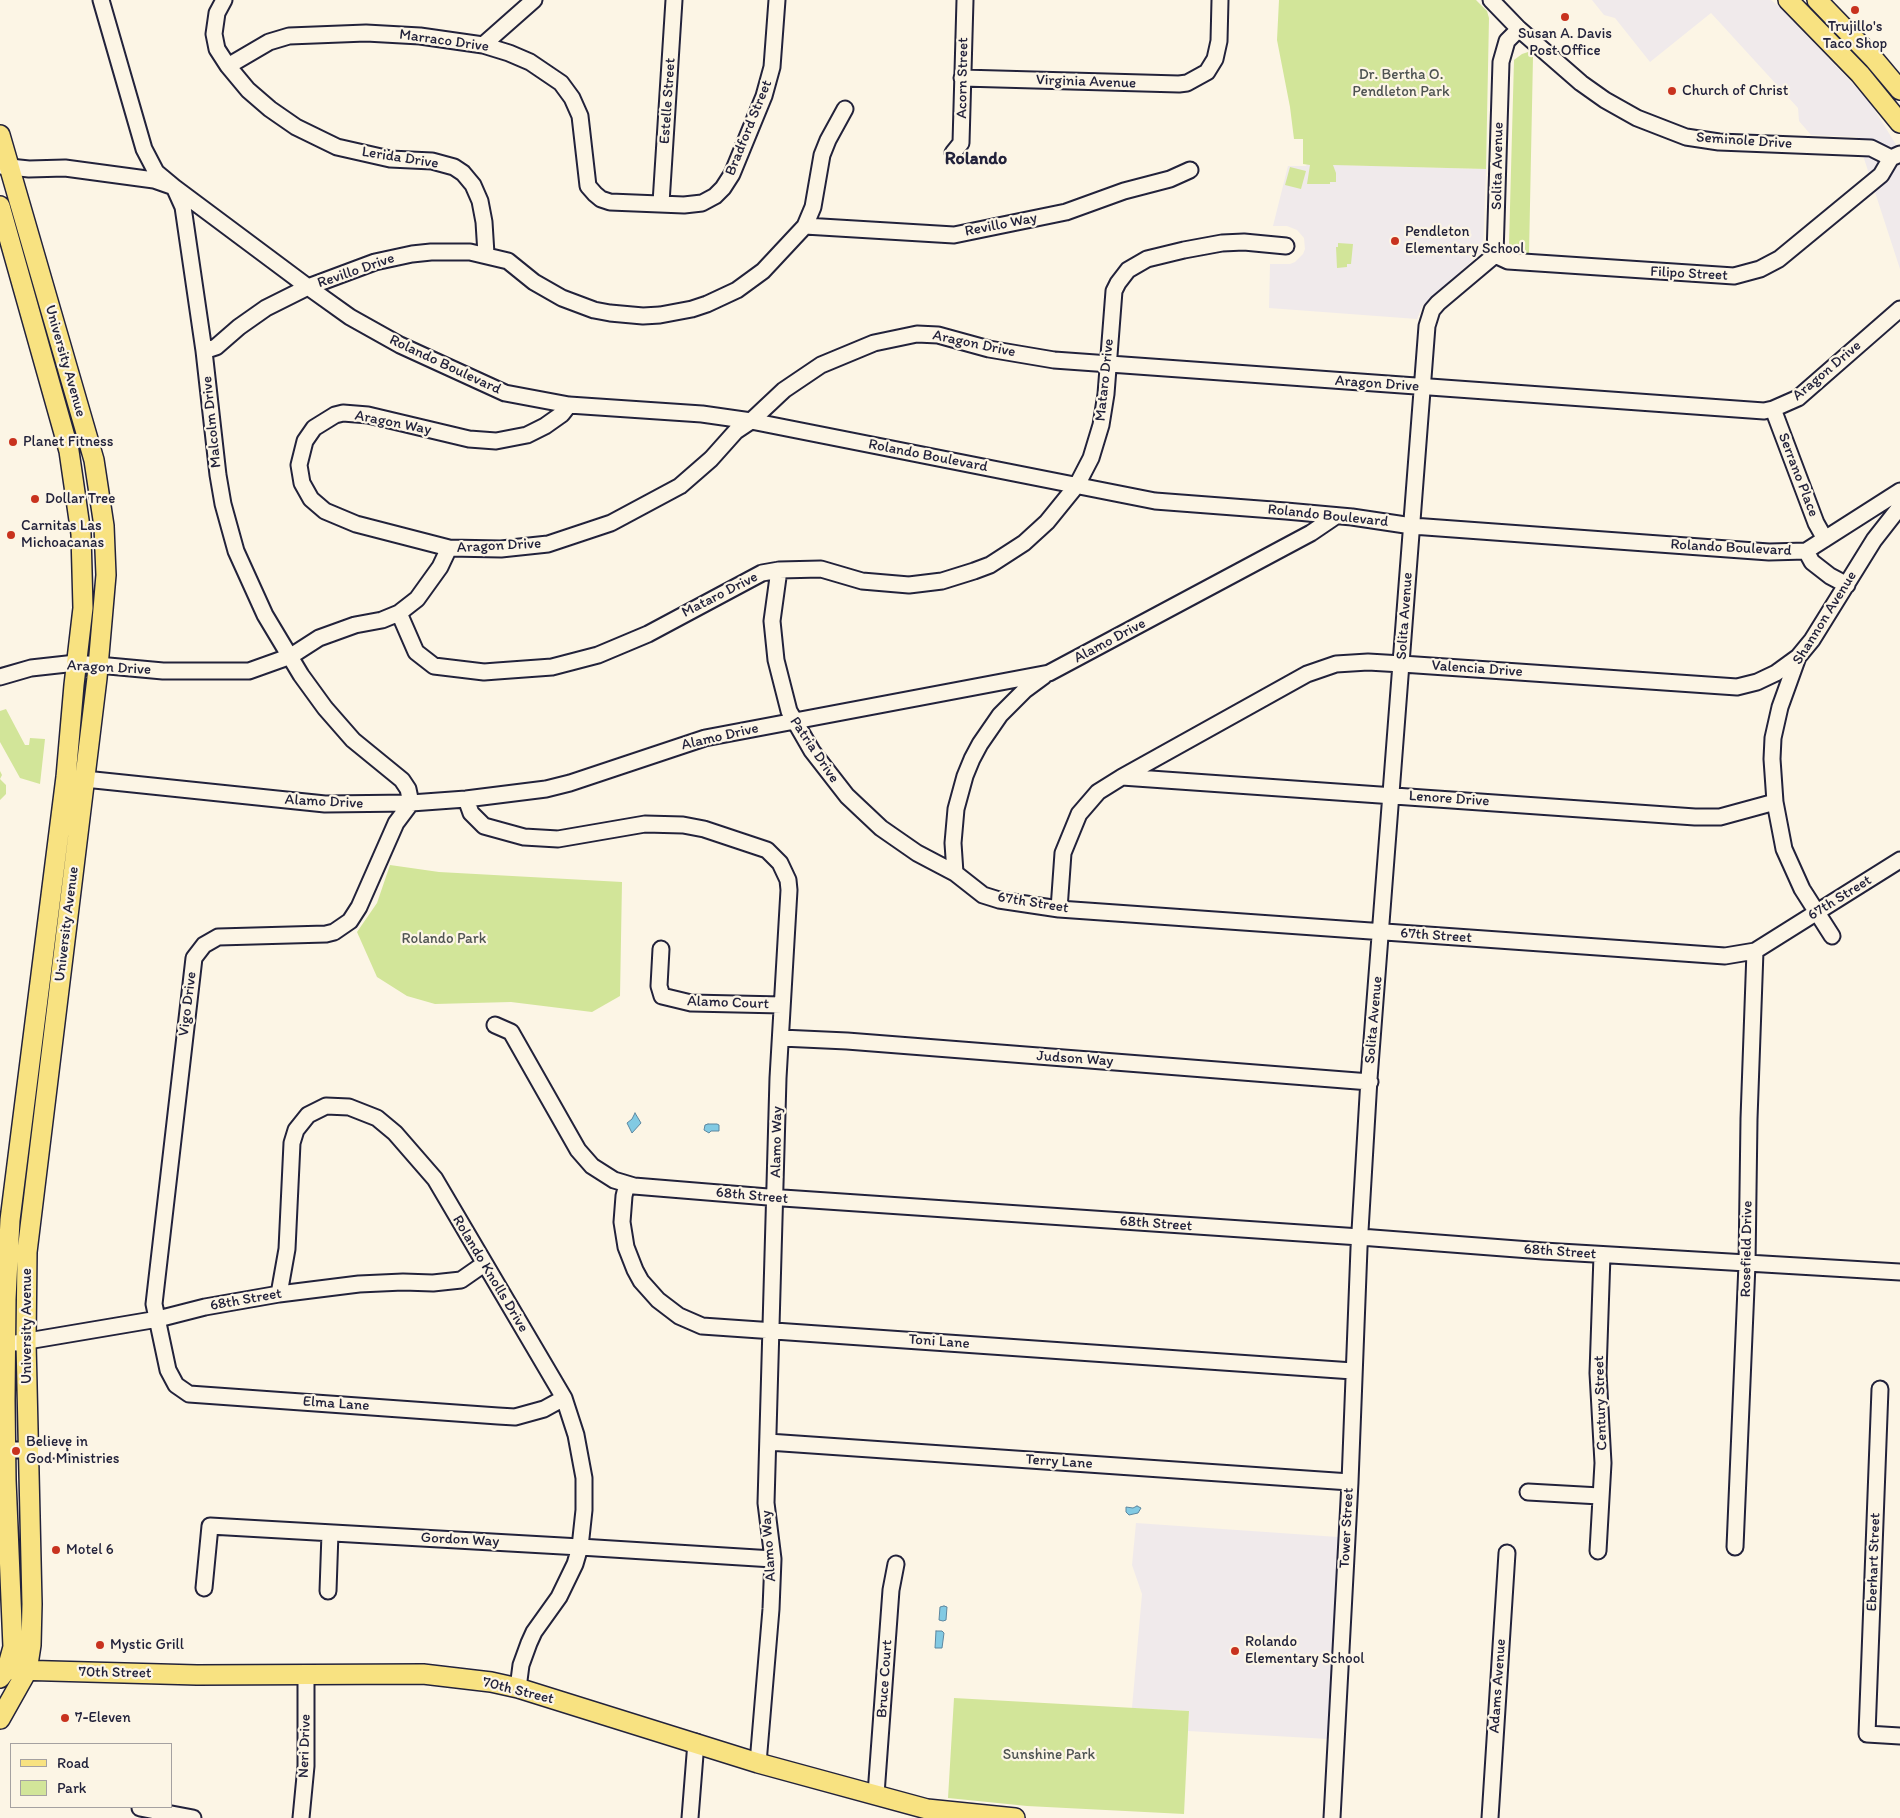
<!DOCTYPE html>
<style>
body{margin:0}
#map{position:relative;width:1900px;height:1818px;overflow:hidden;background:#fcf5e5;font-family:Itim,sans-serif}
canvas{display:block}
.legend{position:absolute;left:10px;top:1743px;width:162px;height:65px;box-sizing:border-box;background:#fcf5e5;border:1px solid #a5a1a1;margin:0;padding:6px 9px;list-style:none;font-size:15px;color:#22223b}
.legend li{display:flex;align-items:center;gap:10px;height:25px}
.legend b{width:25px;border:1px solid #a5a1a1}
</style>
<div id="map">
<canvas width="1900" height="1818"></canvas>
<ul class="legend">
<li><b style="height:6px;background:#f8e281"></b>Road</li>
<li><b style="height:14px;background:#d2e599"></b>Park</li>
</ul>
</div>
<script>
const ctx = document.querySelector('canvas').getContext('2d');
ctx.lineJoin = 'round';
function paint(path, color) {
  ctx.fillStyle = color;
  ctx.fill(path, 'evenodd');
}
function poly(rows) {
  const path = new Path2D();
  for (const r of rows) {
    path.moveTo(r[0], r[1]);
    for (let i = 2; i < r.length; i += 2) path.lineTo(r[i], r[i + 1]);
  }
  return path;
}
function trace(path, color, width, dash) {
  ctx.strokeStyle = color;
  ctx.lineWidth = width;
  ctx.lineCap = dash ? 'butt' : 'round';
  ctx.setLineDash(dash || []);
  ctx.stroke(path);
}
function write(font, color, halo, rows, align = 'center') {
  ctx.font = font + ' Itim,sans-serif';
  ctx.lineWidth = 4.5;
  ctx.setLineDash([]);
  ctx.textBaseline = 'middle';
  ctx.strokeStyle = halo;
  ctx.fillStyle = color;
  for (const [text, x, y, turn = 0] of rows) {
    ctx.save();
    ctx.translate(x, y);
    ctx.rotate((+turn || 0) * Math.PI / 180);
    ctx.textAlign = isNaN(turn) ? turn : align;
    if (halo) ctx.strokeText(text, 0, 0);
    ctx.fillText(text, 0, 0);
    ctx.restore();
  }
}
paint(poly([
 [1592,0,1771,0,1782,9,1869,101,1900,151,1900,269,1857,137,1811,135,1799,121,1798,108,1711,13,1650,62,1615,18,1604,15],
 [1307,164,1486,169,1483,251,1429,300,1423,305,1417,319,1269,308,1270,264,1290,264,1295,262,1303,254,1305,249,1304,238,1297,230,1287,226,1273,226,1288,166,1306,166],
 [1136,1523,1338,1537,1328,1739,1188,1731,1189,1711,1132,1708,1142,1594,1132,1565]
]), '#f0eaeb');
paint(poly([
 [1279,0,1476,0,1487,11,1489,18,1486,169,1333,165,1336,173,1336,182,1330,182,1330,184,1307,184,1310,165,1303,164,1303,139,1294,139,1290,107,1277,40],
 [1528,52,1533,57,1529,254,1514,252,1509,244,1514,60,1522,54],
 [1290,167,1306,171,1301,189,1285,185],
 [1338,243,1353,244,1351,264,1347,264,1347,267,1337,268,1336,247,1338,247],
 [6,709,25,745,29,745,30,738,45,739,40,784,20,778,0,742,0,711],
 [0,771,2,775,0,779,6,785,6,794,0,800],
 [390,865,439,872,622,882,620,996,592,1012,511,1002,435,1004,407,996,377,977,357,932,377,903],
 [954,1698,1189,1711,1184,1814,1027,1806,948,1798]
]), '#d2e599');
const water = poly([
 [635,1113,641,1123,632,1133,627,1123,632,1119,635,1113],
 [708,1124,717,1124,719,1125,719,1131,711,1131,709,1133,704,1130,705,1125,708,1124],
 [1137,1506,1141,1508,1138,1513,1129,1515,1126,1512,1126,1507,1133,1508,1137,1506],
 [944,1606,947,1607,946,1620,943,1621,939,1620,940,1607,944,1606],
 [936,1631,942,1631,944,1633,942,1648,935,1648,936,1631]
]);
paint(water, '#82cae3');
trace(water, '#5c87a0', 1);
const minor = poly([
 [101,0,144,149,156,172,174,187,183,207,204,351,218,475,223,504,236,551,265,615,301,675,325,708,353,740,402,780,408,789,411,803,396,823,359,907,350,921,334,932,326,934,218,937,204,945,194,958,154,1304,168,1370,176,1385,189,1394,498,1416,515,1417,544,1409,564,1398],
 [224,0,217,13,214,34,217,49,228,66,248,90,270,109,296,127,337,147,390,159,432,161,454,167,463,173,473,185,480,201,484,222,486,254],
 [1491,0,1519,29,1581,83,1605,100,1637,118,1686,137,1719,142,1871,148,1891,158],
 [483,45,534,0],
 [228,66,269,42,289,36,366,33,420,36,483,45,509,53,530,62,561,83,572,98,580,116,588,186,595,194,601,199,610,202,684,205,702,203,715,196,723,188,732,174,764,96,772,67,777,0],
 [962,78,1179,84,1187,83,1207,72,1215,59,1219,41,1220,0],
 [953,153,961,143,965,0],
 [0,166,29,169,65,168,154,180,174,187,308,287,350,317,400,345,505,393,569,405,702,414,751,421,1155,501,1286,511,1352,517,1412,526,1769,552,1806,551,1900,491],
 [661,203,674,0],
 [805,226,954,235,1066,212,1124,191,1170,179,1190,170],
 [1495,255,1508,261,1734,276,1760,269,1779,259,1881,175,1891,158,1900,154],
 [204,351,216,347,239,327,266,308,308,287,375,262,412,254,431,252,470,252,508,261,534,282,562,298,594,310,610,313,643,316,660,315,692,309,707,304,737,290,763,271,805,226,813,207,822,155,828,140,845,109],
 [569,405,562,414,545,426,527,435,496,441,469,439,368,415,343,413,335,415,314,428,305,441,299,465,302,483,311,499,325,511,356,524,449,548,501,549,548,544,611,523,680,486,711,459,736,431,751,421,784,390,821,365,874,343,917,334,938,335,989,349,1054,360,1764,411,1773,409,1798,398,1900,309],
 [1773,409,1816,523,1825,539],
 [1806,551,1812,562,1830,576,1847,585],
 [779,570,772,621,776,660,789,711,812,751,847,796,881,828,917,853,955,873,983,895,999,900,1059,909,1725,956,1755,951,1900,860],
 [399,613,416,652,434,666,484,672,497,671,552,667,598,655,648,634,762,573,779,570,821,569,862,581,909,585,942,581,974,571,990,565,1024,543,1047,522,1077,485,1091,458,1101,425,1106,394,1114,291,1118,283,1128,270,1147,259,1184,250,1222,243,1244,242,1286,246],
 [0,677,31,668,76,663,163,671,249,671,291,656,319,638,355,625,382,620,399,613,417,599,440,567,449,548],
 [1122,777,1695,817,1720,817,1775,802],
 [75,778,325,804,411,803,466,799,546,789,570,783,705,738,1049,673,1311,533,1336,516],
 [466,799,471,813,484,826,524,837,558,839,645,824,683,825,704,829,767,850,780,863,788,880,789,890,778,1078,766,1503,773,1559,771,1609,758,1763],
 [955,873,953,843,956,809,965,776,972,759,980,744,1000,715,1025,690,1044,676],
 [1059,909,1063,853,1079,814,1098,792,1122,777,1307,674,1336,664,1368,662,1402,664,1737,687,1757,682,1776,673,1798,657],
 [1832,936,1802,889,1784,849,1775,802,1772,759,1773,738,1780,707,1798,657,1812,640,1874,540,1900,507],
 [661,949,659,986,662,996,691,1003,782,1005],
 [495,1025,511,1032,578,1150,592,1166,614,1180,634,1186,768,1197,1360,1237,1543,1251,1900,1272],
 [781,1038,847,1041,1370,1082],
 [627,1184,624,1196,622,1222,626,1247,635,1270,641,1281,658,1300,679,1316,702,1326,1353,1371],
 [279,1294,287,1249,292,1143,296,1130,308,1115,326,1106,349,1107,377,1118,395,1133,435,1179,564,1398,576,1435,584,1478,584,1510,580,1547,575,1564,559,1597,534,1632,529,1643,521,1665,518,1688],
 [16,1343,158,1319,205,1307,279,1294,359,1284,403,1282,433,1283,461,1280,484,1264],
 [1880,1389,1867,1734,1900,1736],
 [768,1442,1350,1482],
 [0,1450,59,1450],
 [1528,1492,1600,1496],
 [1735,1547,1747,1264,1749,1119,1755,951],
 [1598,1551,1603,1463,1598,1373,1602,1255],
 [204,1588,210,1526,580,1547,773,1559],
 [328,1591,330,1533],
 [876,1794,891,1590,896,1564],
 [140,1808,193,1818],
 [301,1818,306,1766,306,1675],
 [690,1818,696,1742],
 [1332,1818,1350,1482,1359,1248,1369,1079,1427,326,1432,310,1438,303,1495,255,1501,62,1507,41,1519,29],
 [1490,1818,1507,1553]
]);
const major = poly([
 [1788,0,1860,74,1900,123],
 [1817,0,1874,59,1900,90],
 [0,135,94,460,104,526,106,575,97,678,27,1252,26,1342,32,1604,31,1645,27,1671,0,1719],
 [0,206,69,451,81,534,83,608,74,685,66,777,10,1220,6,1299,5,1400,6,1480,13,1647,7,1669,0,1678],
 [15,1670,197,1675,423,1674,491,1682,518,1688,758,1763,927,1809,1015,1818]
]);
trace(minor, '#22223b', 19);
trace(major, '#22223b', 22);
trace(minor, '#fcf5e5', 15);
trace(major, '#f8e281', 19);
for (const [x, y, r, color] of [
 [1855,10,5,"#c8321e"],
 [1565,17,5,"#c8321e"],
 [1672,91,5,"#c8321e"],
 [1395,241,5,"#c8321e"],
 [13,442,5,"#c8321e"],
 [35,499,5,"#c8321e"],
 [11,535,5,"#c8321e"],
 [16,1451,5,"#c8321e"],
 [56,1550,5,"#c8321e"],
 [100,1645,5,"#c8321e"],
 [1235,1651,5,"#c8321e"],
 [65,1718,5,"#c8321e"]
]) {
  const dot = new Path2D();
  dot.arc(x, y, r, 0, 2 * Math.PI);
  ctx.fillStyle = color;
  ctx.fill(dot);
  trace(dot, '#fcf5e5', 2);
}
write('15px', '#22223b', '#fcf5e5', [
 ["Trujillo's",1855,27,"center"],
 ["Taco Shop",1855,44,"center"],
 ["Susan A. Davis",1565,34,"center"],
 ["Post Office",1565,51,"center"],
 ["Church of Christ",1682,91],
 ["Pendleton",1405,232],
 ["Elementary School",1405,249],
 ["Planet Fitness",23,442],
 ["Dollar Tree",45,499],
 ["Carnitas Las",21,526],
 ["Michoacanas",21,543],
 ["Believe in",26,1442],
 ["God Ministries",26,1459],
 ["Motel 6",66,1550],
 ["Rolando",1245,1642],
 ["Elementary School",1245,1659],
 ["Mystic Grill",110,1645],
 ["7-Eleven",75,1718]
], 'left');
write('15px', '#22223b', '#fcf5e5', [
 ["Marraco Drive",444,41,8],
 ["Acorn Street",963,78,-89],
 ["Virginia Avenue",1086,82,2],
 ["Estelle Street",668,101,-86],
 ["Bradford Street",749,128,-68],
 ["Seminole Drive",1744,141,4],
 ["Lerida Drive",400,158,9],
 ["Solita Avenue",1498,166,-89],
 ["Revillo Way",1001,225,-11],
 ["Revillo Drive",356,271,-19],
 ["Filipo Street",1689,274,3],
 ["Aragon Drive",974,344,12],
 ["University Avenue",65,361,74],
 ["Rolando Boulevard",445,365,25],
 ["Aragon Drive",1827,371,-40],
 ["Mataro Drive",1105,380,-84],
 ["Aragon Drive",1377,384,4],
 ["Malcolm Drive",212,422,-96],
 ["Aragon Way",393,423,11],
 ["Rolando Boulevard",928,456,11],
 ["Serrano Place",1798,475,69],
 ["Rolando Boulevard",1328,516,6],
 ["Aragon Drive",499,546,-3],
 ["Rolando Boulevard",1731,548,3],
 ["Mataro Drive",720,595,-27],
 ["Solita Avenue",1405,616,-86],
 ["Shannon Avenue",1825,618,-58],
 ["Alamo Drive",1110,641,-28],
 ["Aragon Drive",109,668,3],
 ["Valencia Drive",1477,669,4],
 ["Alamo Drive",720,737,-13],
 ["Patria Drive",814,750,56],
 ["Lenore Drive",1449,799,4],
 ["Alamo Drive",324,802,3],
 ["67th Street",1840,898,-32],
 ["67th Street",1033,903,9],
 ["University Avenue",67,924,-83],
 ["67th Street",1436,936,4],
 ["Alamo Court",728,1003,2],
 ["Vigo Drive",188,1004,-83],
 ["Solita Avenue",1374,1020,-85],
 ["Judson Way",1075,1059,4],
 ["Alamo Way",777,1142,-89],
 ["68th Street",752,1196,5],
 ["68th Street",1156,1224,4],
 ["Rosefield Drive",1747,1249,-89],
 ["68th Street",1560,1252,4],
 ["Rolando Knolls Drive",490,1274,59],
 ["68th Street",246,1300,-10],
 ["University Avenue",27,1326,-90],
 ["Toni Lane",939,1342,4],
 ["Century Street",1601,1403,-92],
 ["Elma Lane",336,1404,4],
 ["Terry Lane",1059,1462,4],
 ["Tower Street",1347,1528,-87],
 ["Gordon Way",460,1540,3],
 ["Alamo Way",769,1546,-94],
 ["Eberhart Street",1874,1562,-88],
 ["70th Street",115,1673,1],
 ["Bruce Court",885,1679,-86],
 ["Adams Avenue",1498,1686,-86],
 ["70th Street",518,1691,14],
 ["Neri Drive",305,1746,-88]
]);
write('15px', '#4e5352', '#fcf5e5', [
 ["Dr. Bertha O.",1401,75],
 ["Pendleton Park",1401,92],
 ["Rolando Park",444,939],
 ["Sunshine Park",1049,1755]
]);
write('bold 18px', '#22223b', '#fcf5e5', [
 ["Rolando",976,159]
]);
</script>
